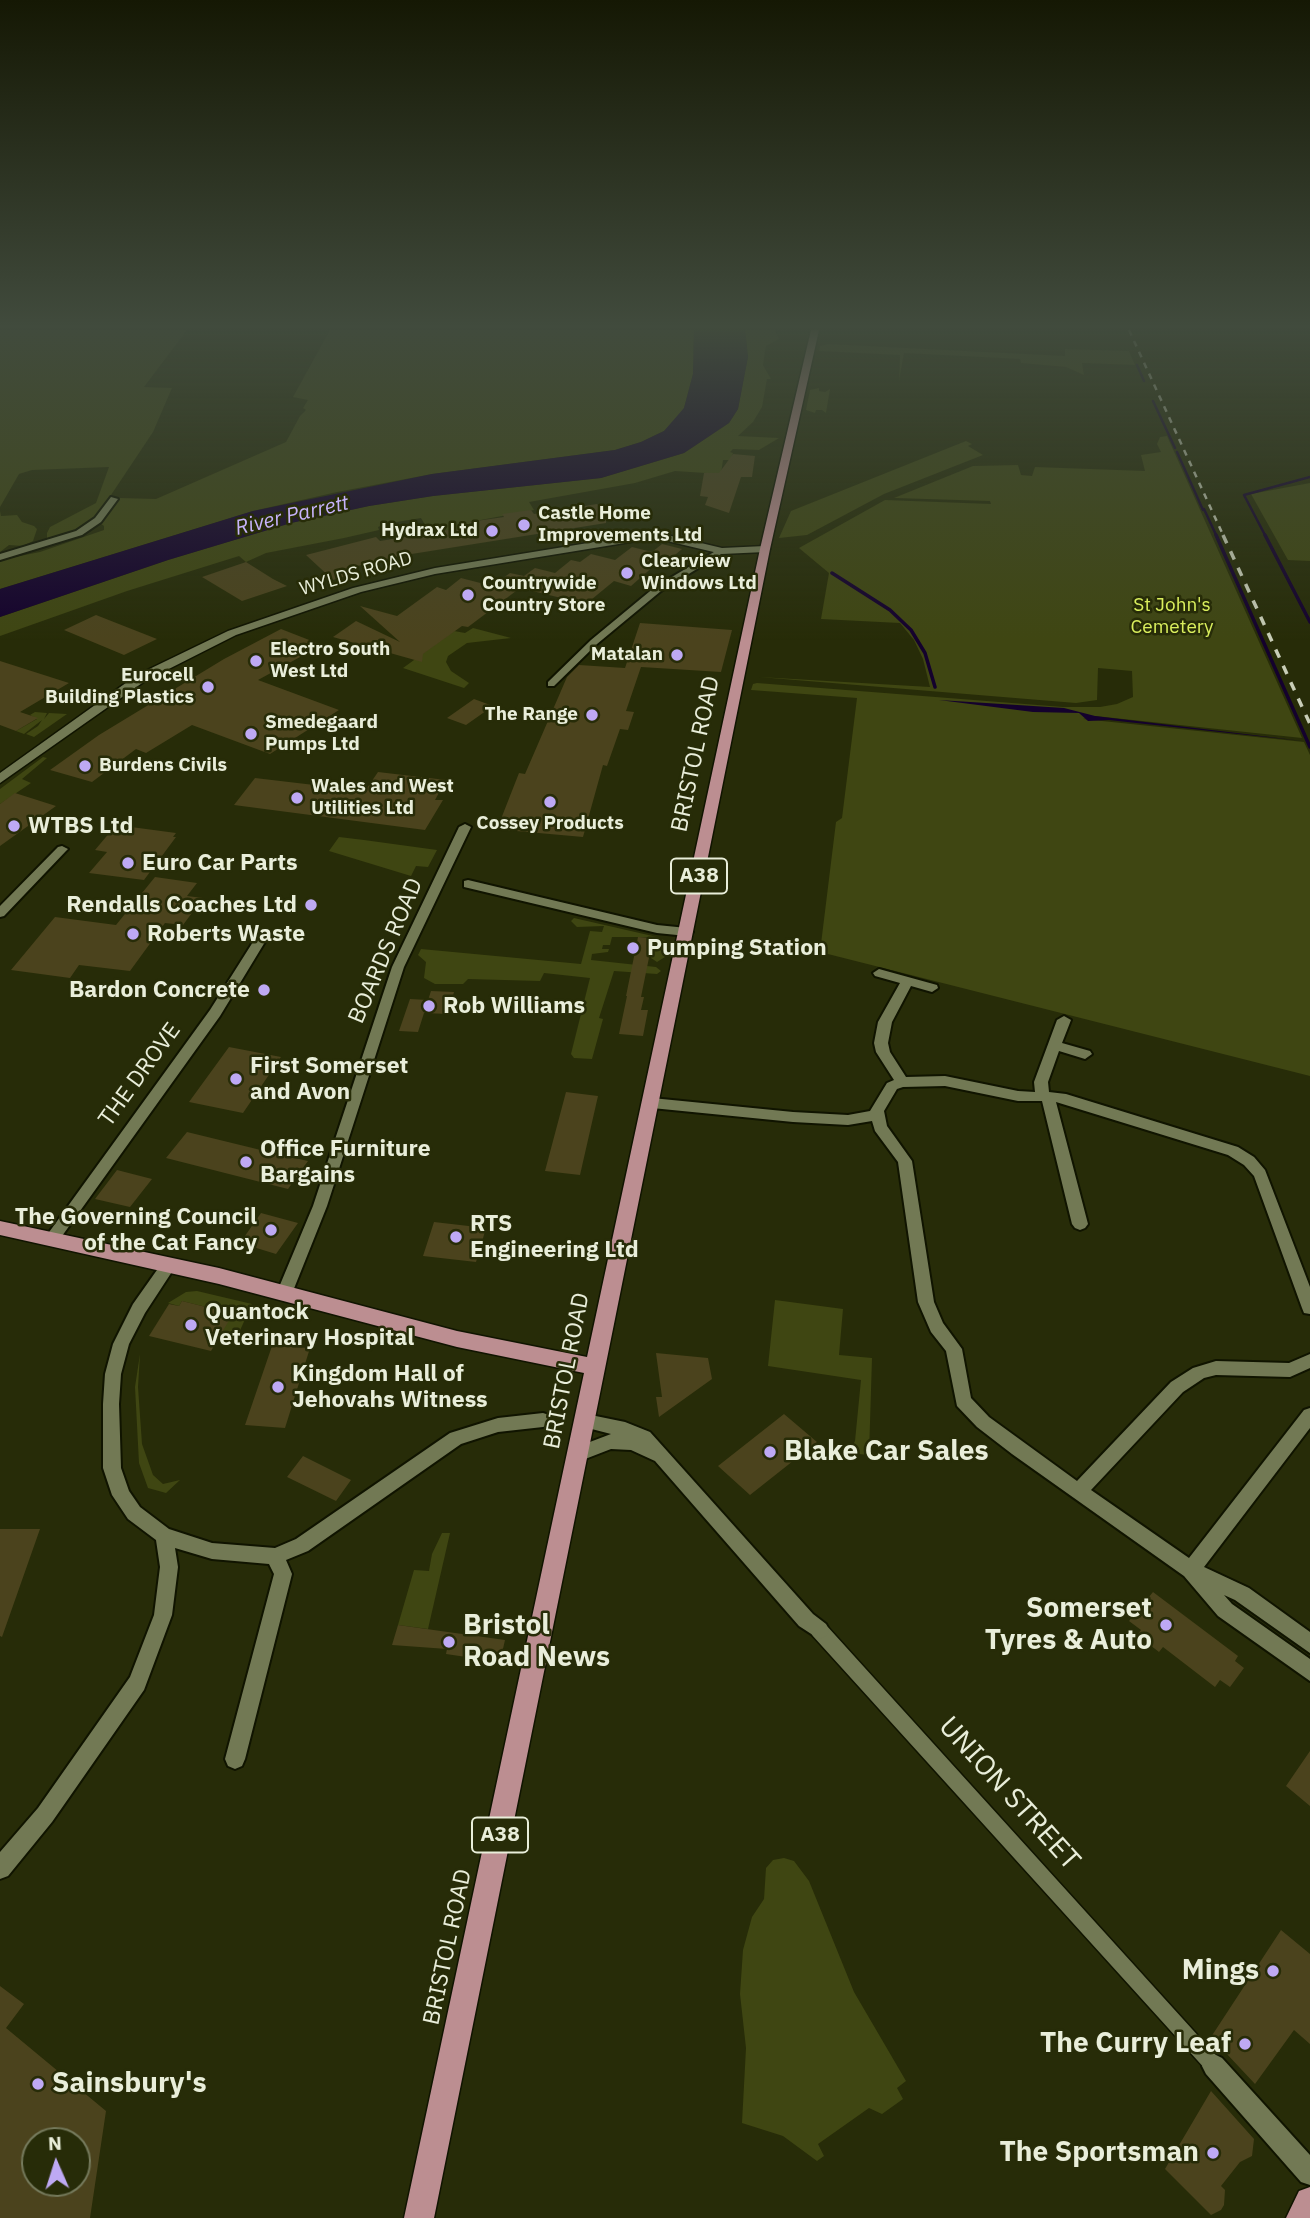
<!DOCTYPE html>
<style>
body{margin:0}
#map{position:relative;width:1310px;height:2218px;overflow:hidden;background:#272c08;font-family:"IBM Plex Sans",sans-serif}
canvas{display:block}
.north{position:absolute;left:21px;top:2127px;width:70px;height:70px;box-sizing:border-box;background:#272c08;border:2px solid #757a5c;border-radius:50%;rotate:357deg;font-size:19px;font-weight:700;line-height:28px;text-align:center;color:#e9eeda}
.north::after{content:'';display:block;margin:auto;width:24px;height:32px;background:#bea9f4;clip-path:polygon(50% 0,100% 100%,50% 72%,0 100%)}
</style>
<div id="map">
<canvas width="1310" height="2218"></canvas>
<div class="north">N</div>
</div>
<script>
const ctx = document.querySelector('canvas').getContext('2d');
ctx.lineJoin = 'round';
function paint(path, color) {
  ctx.fillStyle = color;
  ctx.fill(path, 'evenodd');
}
function poly(rows) {
  const path = new Path2D();
  for (const r of rows) {
    path.moveTo(r[0], r[1]);
    for (let i = 2; i < r.length; i += 2) path.lineTo(r[i], r[i + 1]);
  }
  return path;
}
function trace(path, color, width, dash) {
  ctx.strokeStyle = color;
  ctx.lineWidth = width;
  ctx.lineCap = dash ? 'butt' : 'round';
  ctx.setLineDash(dash || []);
  ctx.stroke(path);
}
function write(font, color, halo, rows, align = 'center') {
  ctx.font = font + ' "IBM Plex Sans",sans-serif';
  ctx.lineWidth = 5;
  ctx.setLineDash([]);
  ctx.textBaseline = 'middle';
  ctx.strokeStyle = halo;
  ctx.fillStyle = color;
  for (const [text, x, y, turn = 0] of rows) {
    ctx.save();
    ctx.translate(x, y);
    ctx.rotate((+turn || 0) * Math.PI / 180);
    ctx.textAlign = isNaN(turn) ? turn : align;
    if (halo) ctx.strokeText(text, 0, 0);
    ctx.fillText(text, 0, 0);
    ctx.restore();
  }
}
paint(poly([
 [0,330,187,330,144,387,172,388,153,432,97,516,66,536,53,539,47,538,47,533,50,527,96,503,109,467,32,470,19,474,0,507],
 [330,330,694,330,693,374,684,408,676,420,664,431,641,442,615,450,432,474,337,492,253,511,0,589,0,560,40,552,104,530,104,526,100,523,119,498,156,499,286,442,300,416,306,410,303,408,308,400,293,397],
 [745,330,775,330,779,339,766,346,765,351,763,365,771,379,767,379,762,407,753,422,738,436,779,438,759,450,733,449,730,452,733,453,732,456,753,460,723,460,721,474,675,471,635,483,529,502,534,510,470,522,486,542,430,533,421,518,385,524,378,527,379,530,344,538,266,553,246,562,239,556,127,591,0,636,0,617,168,560,291,523,369,506,433,496,601,478,684,453,729,423,738,409,748,356],
 [828,344,1065,356,1065,349,1129,351,1135,365,1082,363,1084,375,1066,367,1021,363,1020,359,904,353,899,381,900,355,819,351,820,346],
 [819,388,819,391,825,392,830,389,826,413,822,410,816,410,815,413,806,410,810,390],
 [1167,436,1302,738,1095,716,1083,719,1304,742,1310,755,1310,1076,820,952,836,822,842,818,857,698,751,690,753,684,757,683,1063,707,1100,707,1117,704,1133,697,1132,671,1098,668,1097,700,1076,703,759,677,930,687,923,659,914,640,900,623,821,619,829,573,799,548,885,500,991,504,990,501,894,498,973,466,1018,465,1021,475,1032,476,1035,467,1145,471,1141,455,1161,452,1157,444,1160,437],
 [966,441,972,444,968,446,983,455,884,494,807,535,779,538,791,511],
 [1310,483,1310,561,1288,560,1251,494],
 [0,511,1,516,17,515,22,522,34,526,37,529,33,541,23,546,9,545,0,552],
 [473,628,511,638,467,643,448,656,446,662,451,671,469,683,464,688,403,668,454,631,465,633],
 [35,712,47,713,44,719,49,713,67,714,34,737,26,734,38,726,42,720,24,734,16,731,37,719,30,715],
 [43,757,47,758,22,779,31,783,0,804,0,789],
 [339,837,364,840,437,850,428,867,416,866,411,876,329,851],
 [574,918,657,937,668,942,665,957,657,962,651,958,655,937,612,937,610,945,603,945,602,949,609,949,608,952,592,954,591,960,656,967,661,971,657,974,614,971,599,1018,603,1019,592,1059,574,1058,571,1054,590,978,544,973,540,981,468,979,463,984,435,984,424,978,426,962,418,955,421,949,581,964,590,931,602,932,604,926,577,927,571,921],
 [197,1291,252,1304,237,1337,221,1333,222,1311,182,1301,179,1306,168,1303,186,1292],
 [775,1300,843,1309,839,1355,872,1358,869,1455,849,1453,855,1441,861,1380,768,1366],
 [140,1354,138,1387,142,1444,153,1475,163,1484,180,1480,166,1493,148,1488,139,1463,135,1387],
 [442,1533,450,1533,428,1629,398,1625,414,1570,429,1571,432,1554],
 [784,1858,794,1861,809,1881,854,1992,906,2081,897,2088,903,2099,882,2114,869,2108,818,2144,824,2156,817,2161,783,2136,742,2123,746,2048,740,1994,743,1950,752,1917,764,1899,766,1868,773,1860]
]), '#3f4612');
paint(poly([
 [694,330,745,330,748,357,738,409,729,423,684,453,601,478,433,496,369,506,291,523,168,560,0,617,0,589,253,511,432,474,615,450,641,442,664,431,684,408,693,374],
 [939,700,1064,708,1095,716,1303,741,1109,720,1088,721,1079,713,1033,712]
]), '#14012d');
trace(poly([
 [1137,365,1144,381],
 [1153,401,1175,448],
 [1177,452,1203,510],
 [1204,509,1217,537],
 [1266,537,1244,495,1310,477]
]), '#14012d', 2.5);
trace(poly([
 [1216,535,1310,747],
 [1265,535,1310,622],
 [832,573,890,610,911,630,925,653,935,687]
]), '#14012d', 3.5);
paint(poly([
 [733,454,755,456,752,477,741,477,729,513,705,505,708,497,700,496,704,473,719,473],
 [597,504,606,514,606,523,399,556,353,567,359,572,333,580,306,555,376,537,380,541,473,526,469,522,504,517,502,514,531,510,534,514],
 [662,544,682,549,662,566,655,565,631,586,614,581,586,604,520,588,468,627,462,626,423,654,422,662,333,637,356,621,400,642,360,606,397,616,437,587,446,590,461,578,492,586,510,573,524,576,535,568,555,573,571,560,580,562,591,554,615,560,632,547,652,552],
 [246,562,273,579,287,586,242,601,202,577],
 [96,615,157,639,124,655,64,630],
 [640,623,732,630,721,672,641,667,626,711,634,712,628,730,620,729,607,766,603,765,583,837,505,830,506,825,499,824,519,773,525,774,567,677,579,665,625,668],
 [281,629,322,645,258,680,339,710,270,754,192,725,146,753,136,749,92,782,50,770,99,735,224,659],
 [0,661,69,683,20,712,38,718,16,731,0,725],
 [474,699,493,706,466,725,447,718],
 [378,772,446,780,435,800,443,800,425,830,234,805,255,778,365,791],
 [15,793,56,806,0,846,0,804],
 [116,825,176,833,173,837,176,837,144,880,89,873,107,852,95,850],
 [155,877,197,883,187,896,203,898,183,925,165,923,130,971,79,965,70,978,11,970,55,917,116,925],
 [638,937,653,938,641,997,644,997,641,1010,648,1010,643,1036,619,1034,627,996,630,996,626,996],
 [431,991,454,992,448,1014,424,1013,418,1032,399,1031,410,999,428,1000],
 [229,1047,281,1057,243,1113,189,1102],
 [566,1092,598,1096,580,1175,545,1171],
 [187,1132,273,1153,308,1161,288,1189,166,1158],
 [117,1170,152,1179,130,1207,95,1199],
 [261,1213,298,1223,276,1254,240,1243],
 [434,1222,486,1228,476,1262,423,1256],
 [182,1301,222,1311,220,1315,231,1317,211,1351,149,1336,169,1304,179,1306],
 [272,1346,310,1348,285,1428,245,1425],
 [656,1353,708,1358,712,1379,659,1417,656,1397,662,1397],
 [784,1414,817,1442,750,1495,718,1466],
 [303,1456,351,1480,336,1501,287,1477],
 [0,1529,40,1529,2,1637,0,1636],
 [1153,1592,1238,1656,1235,1661,1244,1668,1230,1687,1220,1680,1215,1687,1163,1647,1159,1652,1137,1635,1141,1630,1129,1621],
 [398,1625,505,1640,500,1662,446,1654,447,1649,392,1645],
 [1310,1751,1310,1806,1286,1786],
 [1281,1930,1310,1954,1310,2044,1294,2030,1255,2084,1211,2037],
 [0,1986,24,2004,6,2028,106,2111,90,2218,0,2218],
 [35,2141,77,2141,77,2183,35,2183],
 [1211,2091,1254,2139,1252,2156,1240,2162,1221,2186,1225,2190,1224,2205,1221,2210,1211,2215,1165,2169]
]), '#4b431d');
const pedestrian = poly([
 [819,1630,1214,2066]
]);
const minor = poly([
 [111,497,118,499,101,522,82,535,0,560,0,554,76,531,95,518,111,497],
 [719,549,726,551,661,591,597,644,554,686,548,686,548,682,591,640,655,587,719,549],
 [465,824,471,827,404,967,327,1206,291,1296,285,1298,279,1296,277,1292,313,1206,392,967,459,827,465,824],
 [62,846,68,849,66,851,4,916,0,917,0,906,58,847,62,846],
 [468,880,657,925,687,928,693,932,687,936,657,933,464,887,464,881,468,880],
 [262,933,268,937,220,1016,57,1243,47,1243,44,1239,47,1235,210,1010,258,934,262,933],
 [879,969,937,985,938,988,932,992,911,986,892,1022,888,1043,890,1052,906,1077,945,1076,1018,1091,1035,1092,1034,1082,1057,1020,1064,1016,1071,1020,1062,1043,1090,1051,1092,1054,1085,1059,1059,1051,1048,1082,1049,1092,1066,1094,1238,1147,1254,1157,1265,1170,1310,1287,1310,1314,1304,1313,1302,1308,1254,1176,1244,1165,1228,1155,1056,1102,1088,1224,1085,1228,1080,1230,1075,1228,1072,1224,1042,1101,1018,1101,945,1086,903,1087,897,1089,884,1111,887,1126,912,1161,934,1302,943,1323,962,1349,971,1398,989,1417,1077,1481,1171,1382,1193,1368,1216,1361,1289,1363,1310,1354,1310,1368,1290,1377,1216,1375,1204,1378,1183,1392,1091,1490,1189,1558,1304,1410,1310,1408,1310,1428,1204,1567,1249,1588,1310,1632,1310,1653,1235,1600,1224,1595,1232,1604,1310,1659,1310,1681,1218,1616,1184,1576,1012,1454,977,1427,957,1406,946,1351,931,1332,918,1302,898,1162,875,1131,872,1121,848,1125,793,1122,652,1108,645,1103,652,1098,793,1112,848,1115,870,1111,887,1083,894,1080,876,1052,874,1043,878,1022,900,983,875,976,873,973,879,969],
 [169,1258,174,1260,177,1264,145,1313,129,1344,121,1374,119,1404,121,1468,129,1491,140,1507,169,1529,212,1543,275,1548,296,1539,450,1433,498,1418,543,1413,549,1415,552,1420,549,1425,543,1427,498,1432,461,1444,308,1551,286,1560,292,1574,245,1759,242,1766,235,1769,228,1766,225,1759,274,1574,269,1564,212,1559,175,1548,178,1567,172,1615,144,1690,52,1822,8,1876,0,1879,0,1852,38,1808,130,1677,154,1615,160,1567,156,1540,128,1519,112,1495,103,1468,103,1404,105,1374,113,1344,133,1304,164,1260,169,1258],
 [586,1414,625,1422,650,1432,813,1614,826,1624,829,1630,826,1636,819,1639,799,1626,655,1461,631,1450,611,1449,580,1461,574,1458,571,1453,574,1448,611,1434,580,1426,577,1421,580,1416,586,1414],
 [1214,2054,1222,2058,1310,2155,1310,2185,1301,2182,1206,2074,1202,2066,1206,2058,1214,2054]
]);
const tertiary = poly([
 [643,534,663,534,722,548,765,546,770,549,765,552,722,554,663,540,643,540,435,574,361,592,236,635,145,681,0,783,0,773,137,675,228,631,353,588,435,568,643,534]
]);
const primary = poly([
 [811,330,819,330,770,549,434,2218,404,2218,584,1373,457,1347,219,1284,0,1235,0,1221,219,1268,457,1331,587,1357,760,549,811,330],
 [1310,2187,1310,2218,1286,2218,1299,2191,1310,2187]
]);
trace(pedestrian, '#101400', 20);
trace(minor, '#101400', 4);
trace(tertiary, '#101400', 3);
trace(primary, '#101400', 3);
trace(pedestrian, '#727954', 17);
paint(minor, '#727954');
paint(tertiary, '#727954');
paint(primary, '#bc8e91');
trace(poly([
 [1129,330,1224,537]
]), '#c8cdb7', 2.5, [6, 6]);
trace(poly([
 [1223,535,1310,724]
]), '#c8cdb7', 3.5, [9, 9]);
const sky = ctx.createLinearGradient(0, 0, 0, 641);
sky.addColorStop(0, '#151804');
sky.addColorStop(0.51, '#414b3d');
sky.addColorStop(1, '#414b3d00');
ctx.fillStyle = sky;
ctx.fillRect(0, 0, 1310, 641);
for (const [x, y, r, color] of [
 [524,525,7,"#bea9f4"],
 [492,531,7,"#bea9f4"],
 [627,573,7,"#bea9f4"],
 [468,595,7,"#bea9f4"],
 [677,655,7,"#bea9f4"],
 [256,661,7,"#bea9f4"],
 [208,687,7,"#bea9f4"],
 [592,715,7,"#bea9f4"],
 [251,734,7,"#bea9f4"],
 [85,766,7,"#bea9f4"],
 [297,798,7,"#bea9f4"],
 [550,802,7,"#bea9f4"],
 [14,826,7,"#bea9f4"],
 [128,863,7,"#bea9f4"],
 [311,905,7,"#bea9f4"],
 [133,934,7,"#bea9f4"],
 [633,948,7,"#bea9f4"],
 [264,990,7,"#bea9f4"],
 [429,1006,7,"#bea9f4"],
 [236,1079,7,"#bea9f4"],
 [246,1162,7,"#bea9f4"],
 [271,1230,7,"#bea9f4"],
 [456,1237,7,"#bea9f4"],
 [191,1325,7,"#bea9f4"],
 [278,1387,7,"#bea9f4"],
 [770,1452,7,"#bea9f4"],
 [1166,1625,7,"#bea9f4"],
 [449,1642,7,"#bea9f4"],
 [1273,1971,7,"#bea9f4"],
 [1245,2044,7,"#bea9f4"],
 [38,2084,7,"#bea9f4"],
 [1213,2153,7,"#bea9f4"]
]) {
  const dot = new Path2D();
  dot.arc(x, y, r, 0, 2 * Math.PI);
  ctx.fillStyle = color;
  ctx.fill(dot);
  trace(dot, '#272c08', 2.5);
}
write('bold 19px', '#e9eeda', '#272c08', [
 ["Castle Home",538,514],
 ["Improvements Ltd",538,536],
 ["Hydrax Ltd",478,531,"right"],
 ["Clearview",641,562],
 ["Windows Ltd",641,584],
 ["Countrywide",482,584],
 ["Country Store",482,606],
 ["Electro South",270,650],
 ["West Ltd",270,672],
 ["Matalan",663,655,"right"],
 ["Eurocell",194,676,"right"],
 ["Building Plastics",194,698,"right"],
 ["The Range",578,715,"right"],
 ["Smedegaard",265,723],
 ["Pumps Ltd",265,745],
 ["Burdens Civils",99,766],
 ["Wales and West",311,787],
 ["Utilities Ltd",311,809],
 ["Cossey Products",550,824,"center"]
], 'left');
write('19px', '#e9eeda', '#272c08', [
 ["WYLDS ROAD",356,574,-16]
]);
write('19px', '#daef5d', '#272c08', [
 ["St John's",1172,606],
 ["Cemetery",1172,628]
]);
write('italic 21px', '#c7b3fb', '#272c08', [
 ["River Parrett",292,516,-13]
]);
for (const [x, y, w] of [
 [699,876,56],
 [500,1835,56]
]) {
  const box = new Path2D();
  box.roundRect(x - w / 2, y - 17.5, w, 35, 5);
  ctx.fillStyle = '#272c08';
  ctx.fill(box);
  trace(box, '#e9eeda', 2);
}
write('bold 21px', '#e9eeda', null, [
 ["A38",699,876],
 ["A38",500,1835]
]);
write('23px', '#e9eeda', '#272c08', [
 ["BRISTOL ROAD",696,754,-78],
 ["BOARDS ROAD",386,951,-67],
 ["THE DROVE",140,1075,-54],
 ["BRISTOL ROAD",567,1371,-79],
 ["BRISTOL ROAD",448,1947,-78]
]);
write('bold 23px', '#e9eeda', '#272c08', [
 ["WTBS Ltd",28,826],
 ["Euro Car Parts",142,863],
 ["Rendalls Coaches Ltd",297,905,"right"],
 ["Roberts Waste",147,934],
 ["Pumping Station",647,948],
 ["Bardon Concrete",250,990,"right"],
 ["Rob Williams",443,1006],
 ["First Somerset",250,1066],
 ["and Avon",250,1092],
 ["Office Furniture",260,1149],
 ["Bargains",260,1175],
 ["The Governing Council",257,1217,"right"],
 ["of the Cat Fancy",257,1243,"right"],
 ["RTS",470,1224],
 ["Engineering Ltd",470,1250],
 ["Quantock",205,1312],
 ["Veterinary Hospital",205,1338],
 ["Kingdom Hall of",292,1374],
 ["Jehovahs Witness",292,1400]
], 'left');
write('bold 28px', '#e9eeda', '#272c08', [
 ["Blake Car Sales",784,1452,"left"],
 ["Somerset",1152,1609],
 ["Tyres & Auto",1152,1641],
 ["Bristol",463,1626,"left"],
 ["Road News",463,1658,"left"],
 ["Mings",1259,1971],
 ["The Curry Leaf",1231,2044],
 ["Sainsbury's",52,2084,"left"],
 ["The Sportsman",1199,2153]
], 'right');
write('28px', '#e9eeda', '#272c08', [
 ["UNION STREET",1009,1794,48]
]);
</script>
